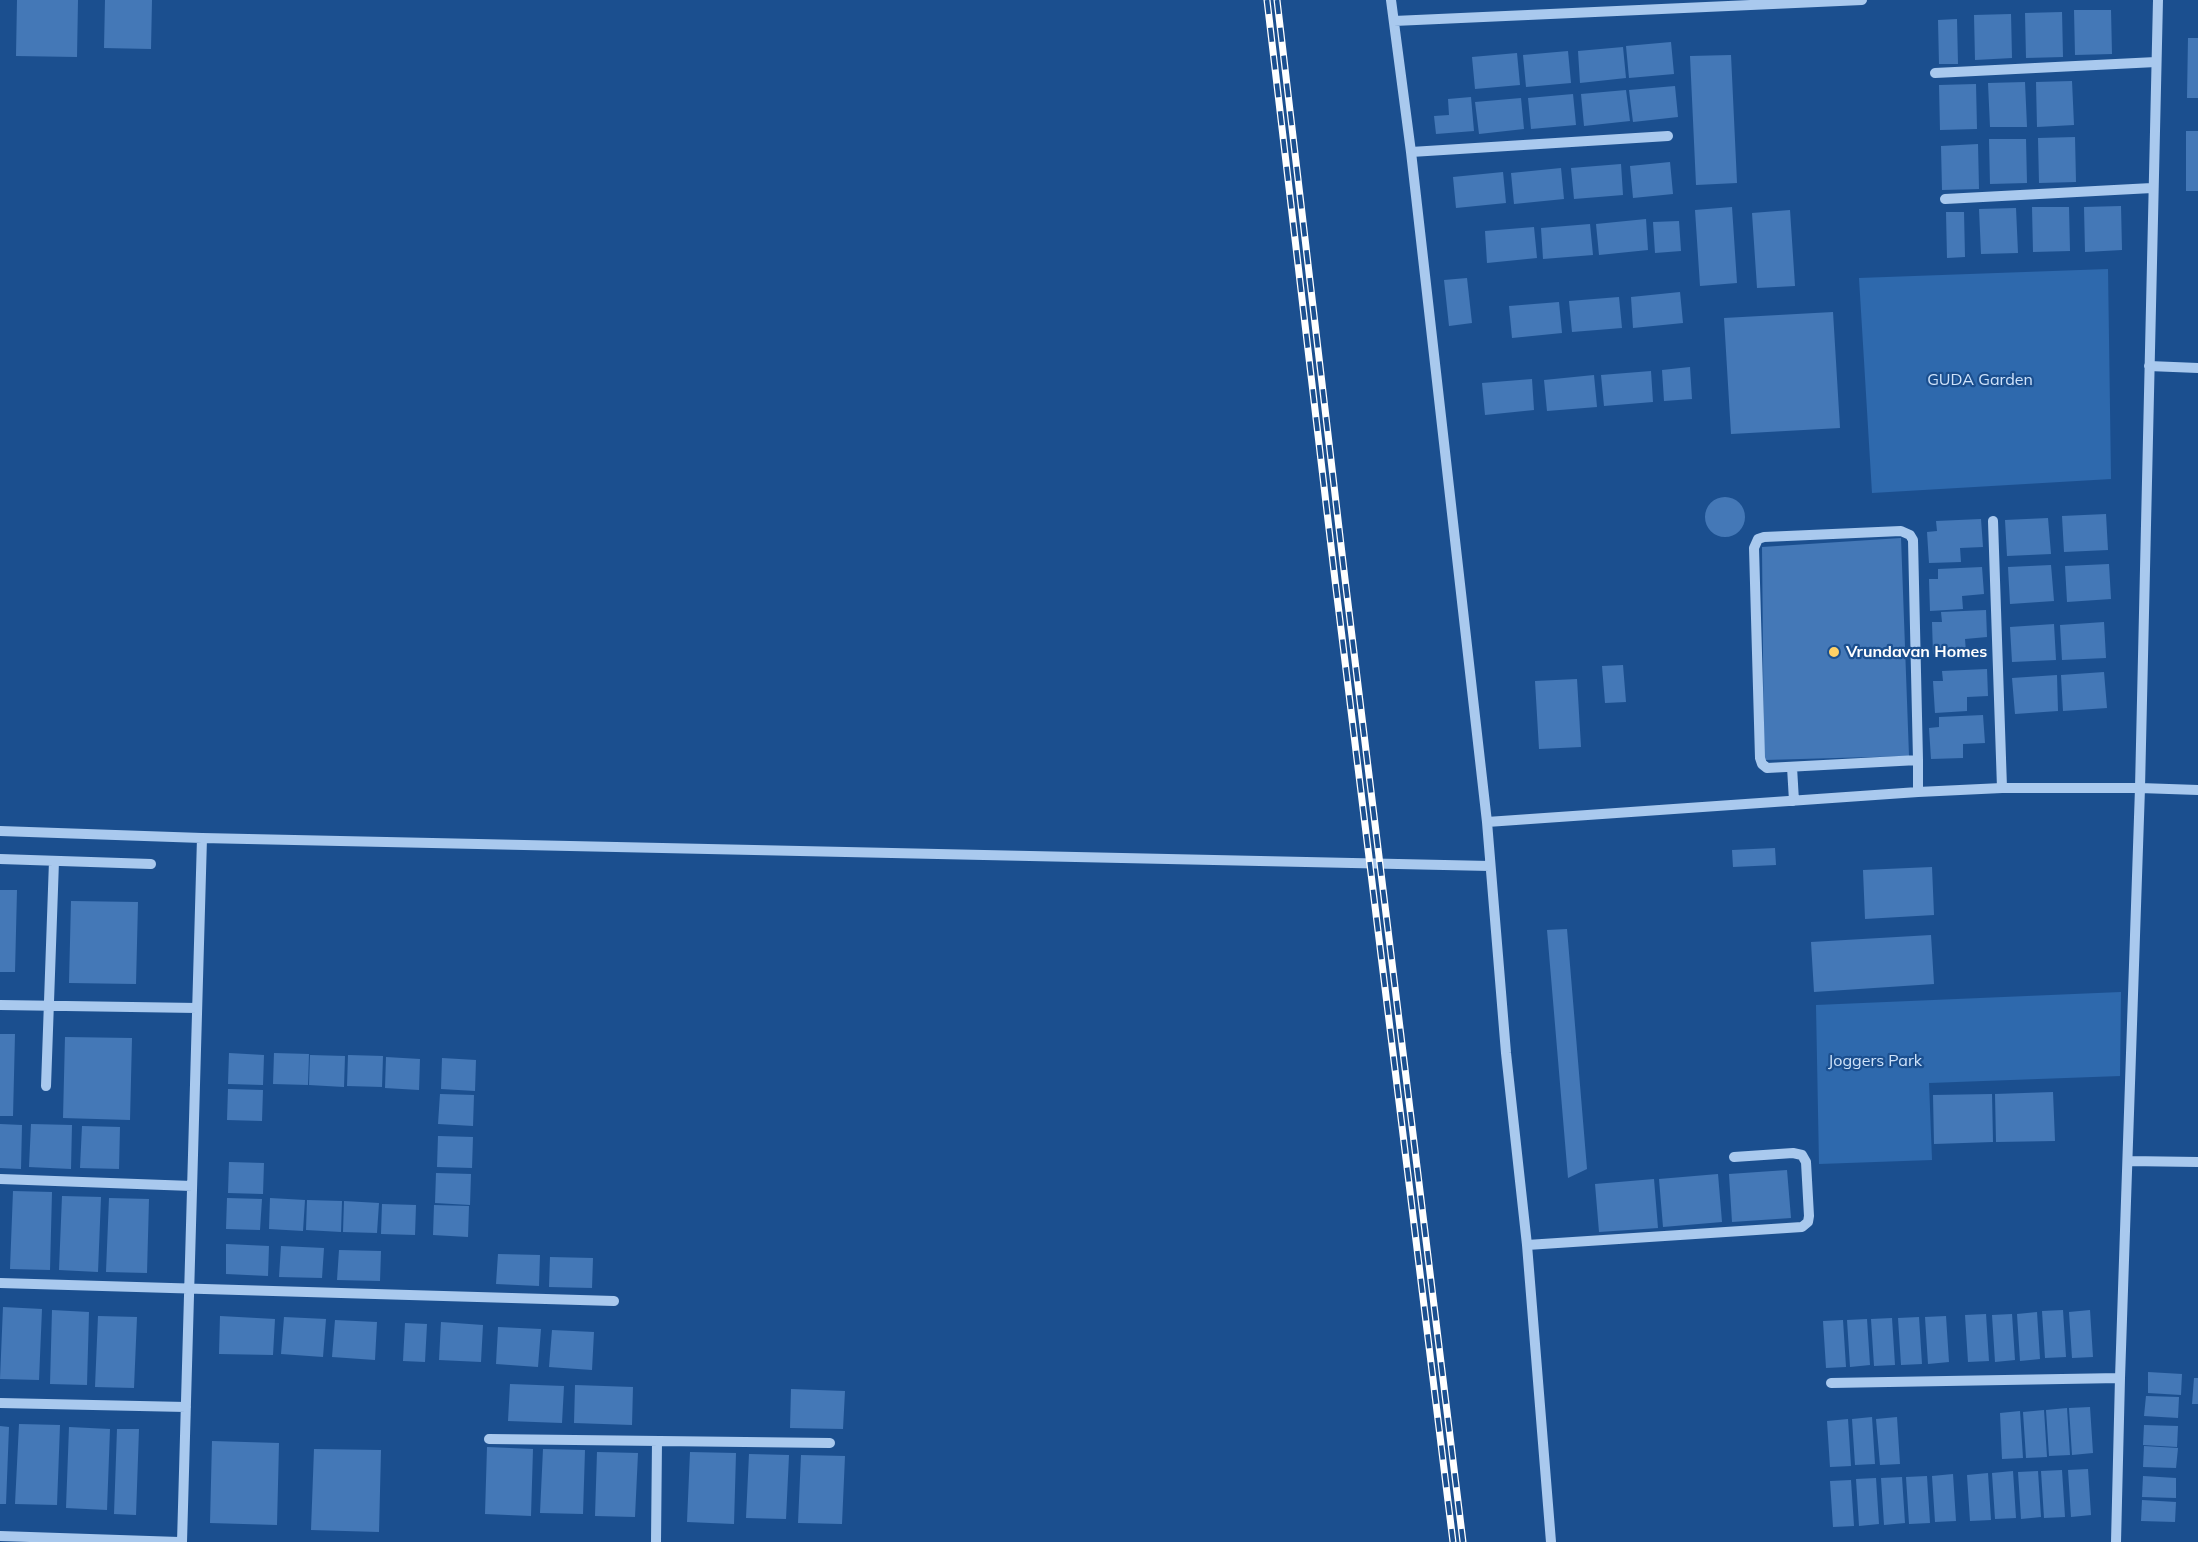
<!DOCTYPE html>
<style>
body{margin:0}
canvas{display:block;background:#1b4f8f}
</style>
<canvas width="2198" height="1542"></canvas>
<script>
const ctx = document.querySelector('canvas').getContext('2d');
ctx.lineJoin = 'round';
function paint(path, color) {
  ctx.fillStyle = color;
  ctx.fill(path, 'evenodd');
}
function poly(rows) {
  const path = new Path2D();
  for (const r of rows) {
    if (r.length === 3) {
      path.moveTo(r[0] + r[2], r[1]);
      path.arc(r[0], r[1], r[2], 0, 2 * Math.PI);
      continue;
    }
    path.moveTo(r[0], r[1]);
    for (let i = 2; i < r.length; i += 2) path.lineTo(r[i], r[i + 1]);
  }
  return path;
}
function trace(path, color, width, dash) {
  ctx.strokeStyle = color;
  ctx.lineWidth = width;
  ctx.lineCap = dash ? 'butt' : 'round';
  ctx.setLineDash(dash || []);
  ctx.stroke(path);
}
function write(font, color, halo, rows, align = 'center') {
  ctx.font = font + ' Mulish,sans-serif';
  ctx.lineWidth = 4.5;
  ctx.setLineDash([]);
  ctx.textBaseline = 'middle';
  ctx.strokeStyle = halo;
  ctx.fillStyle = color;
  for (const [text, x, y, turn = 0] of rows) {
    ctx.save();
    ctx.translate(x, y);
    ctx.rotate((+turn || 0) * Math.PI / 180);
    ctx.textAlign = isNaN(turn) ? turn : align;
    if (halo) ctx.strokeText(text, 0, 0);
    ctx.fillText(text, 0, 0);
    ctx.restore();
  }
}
paint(poly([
 [2108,269,2111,479,1872,493,1859,278],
 [2121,992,2120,1076,1929,1083,1932,1160,1819,1164,1816,1005]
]), '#2e69ad');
paint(poly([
 [17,0,78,0,77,57,16,56],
 [105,0,152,0,151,49,104,48],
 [2074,10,2111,10,2112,54,2075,55],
 [2062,12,2063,57,2026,58,2025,13],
 [2011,14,2012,58,1975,60,1974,15],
 [1957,19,1958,64,1939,64,1938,20],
 [2188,38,2198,38,2198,98,2187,98],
 [1671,42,1674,74,1629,78,1626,46],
 [1623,47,1626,78,1580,83,1578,51],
 [1568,51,1571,83,1526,87,1523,55],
 [1517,53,1520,85,1475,89,1472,57],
 [1731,55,1737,183,1696,185,1690,56],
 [2072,81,2074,125,2037,127,2036,82],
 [2025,82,2027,127,1990,127,1988,83],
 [1976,84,1977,129,1940,130,1939,85],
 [1675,86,1678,117,1633,122,1629,90],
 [1626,90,1630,121,1584,126,1581,94],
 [1573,94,1576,125,1531,129,1528,98],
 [1471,97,1474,131,1436,134,1434,116,1449,115,1448,99],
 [1521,98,1524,129,1479,134,1475,102],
 [2186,131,2198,131,2198,191,2186,191],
 [2075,137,2076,182,2039,183,2038,138],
 [1989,139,2026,139,2027,183,1990,184],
 [1978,144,1979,189,1942,190,1941,146],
 [1670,162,1673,194,1633,198,1630,166],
 [1621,164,1623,195,1574,199,1571,168],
 [1561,168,1564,199,1514,204,1511,173],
 [1503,172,1506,203,1456,208,1453,177],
 [2121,206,2122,250,2085,252,2084,207],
 [1732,207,1737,283,1700,286,1695,210],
 [2032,207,2069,207,2070,251,2033,252],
 [2016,208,2018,253,1981,254,1979,209],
 [1790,210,1795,286,1757,288,1752,213],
 [1946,212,1964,212,1965,257,1947,258],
 [1646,219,1648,250,1599,255,1596,224],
 [1679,221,1681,251,1655,253,1653,222],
 [1590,224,1593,255,1543,259,1541,228],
 [1534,227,1537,258,1487,263,1485,231],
 [1467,278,1472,323,1449,326,1444,280],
 [1680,292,1683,323,1633,328,1631,297],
 [1619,297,1622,328,1572,332,1569,301],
 [1559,302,1562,333,1512,338,1509,306],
 [1833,312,1840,428,1731,434,1724,318],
 [1690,367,1692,399,1664,401,1662,370],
 [1651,371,1653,402,1604,406,1601,375],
 [1594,375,1597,407,1547,411,1544,380],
 [1532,379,1534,410,1485,415,1482,383],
 [1725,517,20],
 [2106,514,2108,550,2064,552,2062,516],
 [2048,518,2051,554,2007,556,2005,520],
 [1981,519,1983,547,1960,548,1961,562,1929,563,1927,532,1937,531,1936,521],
 [1901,538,1909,756,1764,760,1762,547],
 [2109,564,2111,599,2067,602,2065,566],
 [2051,565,2054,601,2010,604,2008,567],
 [1982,567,1984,594,1962,596,1963,609,1930,611,1929,579,1938,579,1938,569],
 [1986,610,1987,637,1965,639,1966,652,1933,654,1932,622,1942,622,1941,612],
 [2104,622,2106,658,2062,660,2060,625],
 [2054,624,2056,660,2012,662,2010,627],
 [1623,665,1626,702,1605,703,1602,666],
 [1987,669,1988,696,1967,697,1967,711,1935,713,1933,681,1943,681,1942,671],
 [2104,672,2107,708,2063,711,2061,675],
 [2057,675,2058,711,2015,714,2012,678],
 [1577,679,1581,747,1539,749,1535,681],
 [1983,715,1985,743,1963,744,1963,758,1931,759,1929,728,1939,727,1939,717],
 [1775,848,1776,865,1733,867,1732,850],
 [1932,867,1934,915,1865,919,1863,870],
 [0,890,17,890,15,972,0,972],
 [71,901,138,902,136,984,69,983],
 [1567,929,1587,1169,1568,1178,1547,930],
 [1931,935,1934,984,1814,992,1811,942],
 [0,1034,15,1034,13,1116,0,1116],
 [65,1037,132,1038,130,1120,63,1118],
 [229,1053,264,1055,263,1085,228,1084],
 [274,1053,309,1054,308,1085,273,1084],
 [310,1055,345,1056,344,1087,309,1085],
 [348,1055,383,1056,382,1087,347,1086],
 [386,1057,420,1059,419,1090,385,1088],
 [442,1058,476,1060,475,1091,441,1089],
 [228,1089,263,1090,262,1121,227,1120],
 [2053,1092,2055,1141,1996,1142,1995,1094],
 [440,1094,474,1095,473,1126,438,1124],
 [1992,1094,1993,1142,1934,1144,1933,1095],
 [0,1124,22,1125,21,1169,0,1168],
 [31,1124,72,1125,71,1169,29,1167],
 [82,1126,120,1127,119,1169,80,1168],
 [438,1136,473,1137,472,1168,437,1167],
 [229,1162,264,1163,263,1194,228,1193],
 [1787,1170,1791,1218,1732,1222,1729,1174],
 [436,1173,471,1174,470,1205,435,1203],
 [1718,1174,1722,1222,1663,1227,1659,1179],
 [1654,1179,1658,1228,1599,1232,1595,1184],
 [13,1191,52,1192,50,1270,10,1269],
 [62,1196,101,1197,98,1272,59,1270],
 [109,1198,149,1199,147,1273,106,1272],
 [227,1198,262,1199,260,1230,226,1229],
 [270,1198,305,1200,303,1231,269,1229],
 [307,1200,342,1201,341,1232,306,1230],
 [344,1201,379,1203,377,1233,343,1232],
 [382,1204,416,1205,415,1235,381,1234],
 [434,1205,469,1206,468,1237,433,1235],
 [226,1244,269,1246,268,1276,226,1274],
 [281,1246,324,1248,322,1278,279,1277],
 [339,1250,381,1251,380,1281,337,1280],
 [498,1254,540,1255,539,1286,496,1284],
 [550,1257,593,1258,592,1288,549,1287],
 [3,1307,42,1309,39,1380,0,1379],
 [52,1310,89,1312,87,1385,50,1384],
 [2063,1310,2066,1357,2045,1358,2042,1311],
 [2090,1310,2093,1357,2072,1358,2069,1312],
 [2037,1312,2040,1359,2020,1361,2017,1314],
 [1986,1314,1989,1361,1968,1362,1965,1315],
 [2012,1314,2015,1360,1995,1362,1992,1315],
 [98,1316,137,1317,134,1388,95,1387],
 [220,1316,275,1319,273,1355,219,1354],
 [1946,1316,1949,1362,1928,1364,1925,1317],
 [284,1317,326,1319,323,1357,281,1354],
 [1919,1317,1922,1364,1901,1365,1898,1318],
 [1892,1318,1895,1365,1874,1366,1871,1319],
 [1867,1319,1870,1365,1850,1367,1847,1320],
 [335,1320,377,1322,375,1360,332,1357],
 [1843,1320,1846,1367,1826,1368,1823,1321],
 [441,1322,483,1325,481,1362,439,1360],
 [405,1323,427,1324,425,1362,403,1361],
 [498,1327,541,1329,538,1367,496,1364],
 [552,1330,594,1332,592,1370,549,1367],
 [2148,1372,2182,1374,2181,1395,2148,1393],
 [2194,1378,2198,1378,2198,1404,2192,1404],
 [510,1384,564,1386,562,1423,508,1421],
 [575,1385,633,1387,632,1425,574,1423],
 [791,1389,845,1391,843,1429,790,1428],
 [2146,1396,2179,1397,2178,1418,2144,1416],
 [2090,1407,2093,1453,2072,1455,2069,1408],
 [2067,1408,2070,1455,2049,1456,2046,1410],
 [2044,1410,2047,1457,2026,1458,2023,1412],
 [2020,1411,2023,1458,2002,1459,2000,1413],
 [1872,1417,1875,1464,1855,1465,1852,1419],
 [1897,1417,1900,1464,1880,1465,1876,1419],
 [1848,1419,1851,1466,1830,1467,1827,1421],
 [19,1424,60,1425,57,1505,15,1504],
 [2144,1425,2178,1426,2177,1447,2143,1445],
 [0,1426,9,1427,6,1504,0,1504],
 [69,1427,110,1429,107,1510,66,1508],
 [117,1429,139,1429,136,1515,114,1514],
 [212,1441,279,1443,277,1525,210,1523],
 [2144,1446,2178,1448,2176,1468,2143,1467],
 [487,1447,533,1449,531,1516,485,1514],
 [314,1449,381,1450,379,1532,311,1530],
 [543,1449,585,1450,583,1514,540,1513],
 [597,1452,638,1453,635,1517,595,1516],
 [690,1452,736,1453,734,1524,687,1522],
 [749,1454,789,1455,786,1519,746,1518],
 [801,1455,845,1456,842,1524,798,1523],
 [2088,1469,2091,1515,2071,1517,2068,1470],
 [2062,1470,2065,1517,2044,1518,2041,1471],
 [2013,1471,2016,1518,1995,1519,1992,1473],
 [2038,1471,2041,1517,2021,1519,2018,1472],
 [1988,1473,1991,1520,1970,1521,1967,1475],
 [1953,1474,1956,1521,1935,1522,1932,1476],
 [1927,1476,1930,1523,1909,1524,1906,1477],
 [2143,1476,2176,1478,2176,1498,2142,1497],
 [1902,1477,1905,1523,1884,1525,1881,1478],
 [1876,1478,1879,1524,1859,1526,1856,1479],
 [1851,1480,1854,1526,1833,1527,1830,1481],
 [2142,1500,2176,1502,2175,1522,2141,1521]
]), '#4478b7');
trace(poly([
 [1391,0,1411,152,1487,822,1506,1053,1527,1245,1551,1542],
 [2158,0,2140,788,2198,790],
 [1394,21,1862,0],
 [1935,73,2156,62],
 [1411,152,1668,136],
 [1945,199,2152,188],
 [2149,366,2198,368],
 [1993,521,2002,788],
 [1918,760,1767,768,1762,764,1760,758,1754,548,1758,539,1764,537,1901,531,1910,535,1913,540,1918,760,1918,792],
 [1792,767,1794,801],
 [1487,822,1918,792,2002,788,2140,788,2120,1378,2116,1542],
 [0,831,202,838,1490,866],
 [0,859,151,864],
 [0,1005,197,1008],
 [46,1086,54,861],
 [2128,1161,2198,1162],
 [0,1179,192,1186],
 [1527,1245,1802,1227,1808,1222,1809,1216,1806,1162,1802,1155,1793,1153,1734,1157],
 [0,1283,614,1301],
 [1831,1383,2120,1378],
 [0,1403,186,1407],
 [489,1439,830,1443],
 [0,1536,179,1542],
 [182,1542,202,838],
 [656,1542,657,1441]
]), '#a9c9ee', 10);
const rail = poly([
 [1267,0,1335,580,1453,1542],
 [1277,0,1345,579,1463,1542]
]);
trace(rail, '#fff', 7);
trace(rail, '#1b4f8f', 4.5, [14]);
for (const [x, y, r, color] of [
 [1834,652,6,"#ffd166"]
]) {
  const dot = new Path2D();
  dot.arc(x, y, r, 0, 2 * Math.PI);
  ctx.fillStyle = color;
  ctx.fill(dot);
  trace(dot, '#1b4f8f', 2);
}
write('16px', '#cfe3fa', '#1b4f8f', [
 ["GUDA Garden",1980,380],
 ["Joggers Park",1875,1061]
]);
write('bold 16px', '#fff', '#1b4f8f', [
 ["Vrundavan Homes",1846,652]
], 'left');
</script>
